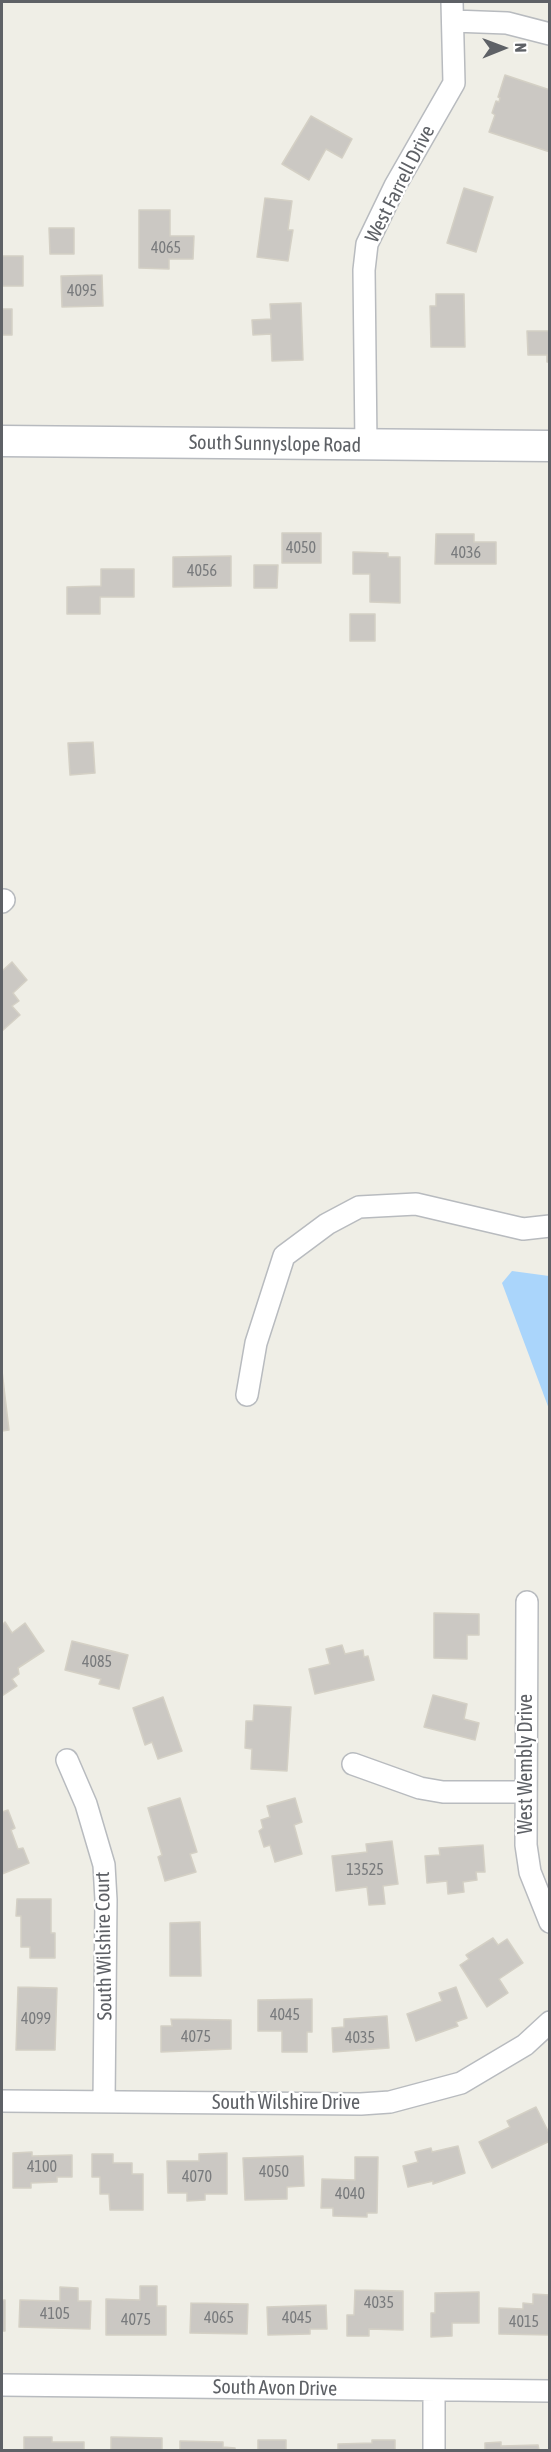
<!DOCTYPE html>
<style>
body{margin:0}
#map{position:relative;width:551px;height:2452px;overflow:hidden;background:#efeee6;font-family:"Asap Condensed",sans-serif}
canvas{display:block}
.frame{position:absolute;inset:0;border:3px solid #5e6166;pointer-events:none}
.north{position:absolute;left:473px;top:18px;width:60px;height:60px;-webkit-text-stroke:4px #fff;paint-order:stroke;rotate:89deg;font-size:16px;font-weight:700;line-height:24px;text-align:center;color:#5e6166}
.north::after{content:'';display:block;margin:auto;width:21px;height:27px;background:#5e6166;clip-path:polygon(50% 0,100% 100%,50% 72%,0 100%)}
</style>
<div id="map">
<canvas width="551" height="2452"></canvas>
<div class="frame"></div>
<div class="north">N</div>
</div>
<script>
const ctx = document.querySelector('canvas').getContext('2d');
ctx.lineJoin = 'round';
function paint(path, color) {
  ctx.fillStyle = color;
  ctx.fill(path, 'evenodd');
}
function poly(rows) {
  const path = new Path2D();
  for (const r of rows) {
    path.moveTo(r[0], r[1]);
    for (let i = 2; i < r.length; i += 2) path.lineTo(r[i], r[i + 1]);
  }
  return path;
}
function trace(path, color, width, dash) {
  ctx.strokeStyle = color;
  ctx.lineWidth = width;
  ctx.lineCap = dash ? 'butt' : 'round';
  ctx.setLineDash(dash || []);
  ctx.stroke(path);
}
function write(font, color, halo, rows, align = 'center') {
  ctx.font = font + ' "Asap Condensed",sans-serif';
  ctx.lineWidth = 4.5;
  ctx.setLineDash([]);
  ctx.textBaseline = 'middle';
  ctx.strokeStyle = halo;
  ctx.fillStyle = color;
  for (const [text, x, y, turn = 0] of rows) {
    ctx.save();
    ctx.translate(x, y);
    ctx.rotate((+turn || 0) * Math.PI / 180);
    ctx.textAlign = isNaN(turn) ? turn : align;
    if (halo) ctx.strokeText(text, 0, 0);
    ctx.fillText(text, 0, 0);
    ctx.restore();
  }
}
paint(poly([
 [512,1271,549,1276,549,1409,502,1283]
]), '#aad5fb');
const building = poly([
 [505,75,550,90,550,152,489,132,495,115,492,113,496,101,499,102,500,98,498,97,505,75],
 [311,116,352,139,342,158,326,149,309,180,282,164,311,116],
 [464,188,493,197,476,252,447,243,464,188],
 [265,198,292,201,288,230,293,230,288,261,257,257,265,198],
 [139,210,170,210,170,236,194,236,193,259,169,259,169,269,139,268,139,210],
 [49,228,74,228,74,254,50,254,49,228],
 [2,256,23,256,23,286,2,286,2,256],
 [102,275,103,306,62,307,61,276,102,275],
 [436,294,464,294,465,347,431,347,430,306,436,306,436,294],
 [301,303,303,360,272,361,271,334,253,335,252,320,271,319,270,304,301,303],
 [2,309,12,309,12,335,2,335,2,337,2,309],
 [527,331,550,331,550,362,547,362,547,355,528,355,527,331],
 [282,533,321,533,321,563,282,563,282,533],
 [436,534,474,534,474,542,496,542,496,564,435,564,436,534],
 [353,552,388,553,388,557,400,557,400,603,370,602,370,574,353,574,353,552],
 [231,556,231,586,173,587,173,557,231,556],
 [254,565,278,565,277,588,254,588,254,565],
 [101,569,134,569,134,597,100,597,100,614,67,614,67,587,101,586,101,569],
 [350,614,375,614,375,641,350,641,350,614],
 [93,742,95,773,70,775,68,743,93,742],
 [12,962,27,980,13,993,19,1001,12,1006,20,1015,2,1031,2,971,12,962],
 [2,1371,9,1430,2,1431,2,1371],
 [434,1613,479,1614,479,1635,467,1635,467,1659,434,1658,434,1613],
 [5,1622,12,1633,25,1623,44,1651,18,1668,19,1674,12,1679,17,1686,2,1696,2,1625,5,1622],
 [72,1641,128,1655,119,1689,99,1684,101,1679,65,1670,72,1641],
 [342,1645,345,1654,363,1650,364,1657,368,1656,374,1680,315,1694,309,1669,330,1664,326,1649,342,1645],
 [433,1695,467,1704,464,1719,479,1723,475,1740,424,1727,433,1695],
 [163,1697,182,1751,158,1759,152,1742,145,1745,133,1708,163,1697],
 [254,1705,291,1707,287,1771,251,1769,252,1749,245,1748,246,1721,253,1721,254,1705],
 [180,1798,197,1852,190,1854,196,1872,165,1881,158,1857,162,1855,148,1808,180,1798],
 [295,1798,302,1822,294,1825,302,1854,275,1862,270,1845,264,1847,259,1831,263,1828,261,1820,270,1817,267,1806,295,1798],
 [8,1810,15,1828,11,1830,18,1849,23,1848,29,1863,2,1874,2,1812,8,1810],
 [392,1841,398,1884,383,1886,385,1904,369,1905,367,1887,336,1891,332,1856,367,1852,366,1844,392,1841],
 [483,1845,485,1872,476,1872,477,1880,463,1882,464,1892,448,1894,447,1881,427,1883,425,1856,440,1855,439,1848,483,1845],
 [17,1899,51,1899,51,1933,55,1933,55,1958,30,1958,30,1947,21,1947,21,1916,16,1916,17,1899],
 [200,1922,201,1976,170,1976,170,1923,200,1922],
 [493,1938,498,1945,507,1939,523,1963,499,1979,508,1993,487,2007,460,1965,469,1959,466,1955,493,1938],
 [18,1987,57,1988,55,2050,16,2050,18,1987],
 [456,1987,467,2018,456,2022,458,2026,416,2041,407,2014,442,2001,439,1993,456,1987],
 [312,1999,312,2032,307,2032,307,2052,282,2052,282,2031,258,2031,258,2000,312,1999],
 [387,2016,389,2048,333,2052,332,2028,344,2027,344,2019,387,2016],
 [171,2019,231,2020,231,2049,161,2052,161,2026,172,2026,171,2019],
 [536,2107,550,2135,550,2141,492,2168,479,2142,510,2127,507,2121,536,2107],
 [458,2146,465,2173,433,2184,433,2181,408,2187,403,2166,418,2162,415,2152,431,2148,432,2152,458,2146],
 [32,2152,32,2156,72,2155,72,2177,57,2177,57,2182,31,2183,31,2188,13,2188,13,2153,32,2152],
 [227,2153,227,2194,205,2194,205,2200,187,2201,187,2193,168,2193,167,2161,199,2161,199,2154,227,2153],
 [92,2154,113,2154,113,2163,132,2163,132,2174,143,2174,143,2210,110,2210,109,2194,100,2194,100,2177,92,2177,92,2154],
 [303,2156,304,2186,287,2187,287,2199,245,2200,243,2158,303,2156],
 [355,2157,378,2157,377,2213,367,2213,367,2217,333,2216,333,2208,321,2208,322,2179,355,2180,355,2157],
 [140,2286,157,2286,157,2306,166,2306,166,2335,106,2335,106,2299,140,2300,140,2286],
 [60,2287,78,2288,78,2301,91,2301,90,2329,19,2327,20,2300,60,2301,60,2287],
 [355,2290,403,2291,403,2330,369,2329,369,2336,347,2336,347,2315,354,2315,355,2290],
 [479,2292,479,2323,452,2323,452,2336,431,2337,431,2313,435,2313,435,2293,479,2292],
 [533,2294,550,2295,550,2335,499,2334,499,2308,523,2309,523,2303,533,2304,533,2294],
 [2,2300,5,2300,5,2331,2,2331,2,2300],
 [191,2303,248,2304,247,2334,190,2333,191,2303],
 [326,2305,327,2329,310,2329,310,2334,268,2335,267,2307,326,2305],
 [24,2437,52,2437,52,2442,84,2442,84,2450,24,2450,24,2437],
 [111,2437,162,2438,162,2450,111,2450,111,2437],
 [258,2440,286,2440,286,2450,258,2450,258,2440],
 [372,2440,395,2440,395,2450,338,2450,338,2444,372,2443,372,2440],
 [180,2441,223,2442,223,2447,235,2448,235,2450,180,2450,180,2441],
 [501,2442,501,2446,538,2445,539,2450,485,2450,485,2443,501,2442]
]);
paint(building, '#cbc8c3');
trace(building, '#d4d0c5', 1.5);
const street = poly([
 [453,21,507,23,550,34],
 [366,445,364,270,367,244,395,186,454,83,452,2],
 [2,902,4,900],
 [247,1395,256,1343,284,1256,327,1224,359,1207,416,1204,523,1229,550,1226],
 [527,1602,526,1845,530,1872,550,1922],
 [67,1760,86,1804,104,1865,106,1900,104,2102],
 [353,1764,420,1788,443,1792,525,1792],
 [2,2101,361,2104,390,2102,461,2083,525,2045,550,2022],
 [2,2385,550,2391],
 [434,2450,434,2390]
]);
const secondary = poly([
 [2,441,550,446]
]);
trace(street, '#b8bbbf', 24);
trace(secondary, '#b7babf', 33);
trace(street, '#fff', 21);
trace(secondary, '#fff', 30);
write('16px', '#797b7d', null, [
 ["4065",166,248],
 ["4095",82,291],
 ["4050",301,548],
 ["4036",466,553],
 ["4056",202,571],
 ["4085",97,1662],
 ["13525",365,1870],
 ["4045",285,2015],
 ["4099",36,2019],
 ["4075",196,2037],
 ["4035",360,2038],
 ["4100",42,2167],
 ["4050",274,2172],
 ["4070",197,2177],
 ["4040",350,2194],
 ["4035",379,2303],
 ["4105",55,2314],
 ["4065",219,2318],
 ["4045",297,2318],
 ["4075",136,2320],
 ["4015",524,2322]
]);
write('20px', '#5e6166', '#fff', [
 ["West Farrell Drive",400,184,-63],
 ["South Sunnyslope Road",275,444,1],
 ["West Wembly Drive",526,1764,-90],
 ["South Wilshire Court",104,1946,-91],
 ["South Wilshire Drive",286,2103],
 ["South Avon Drive",275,2388,1]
]);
</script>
